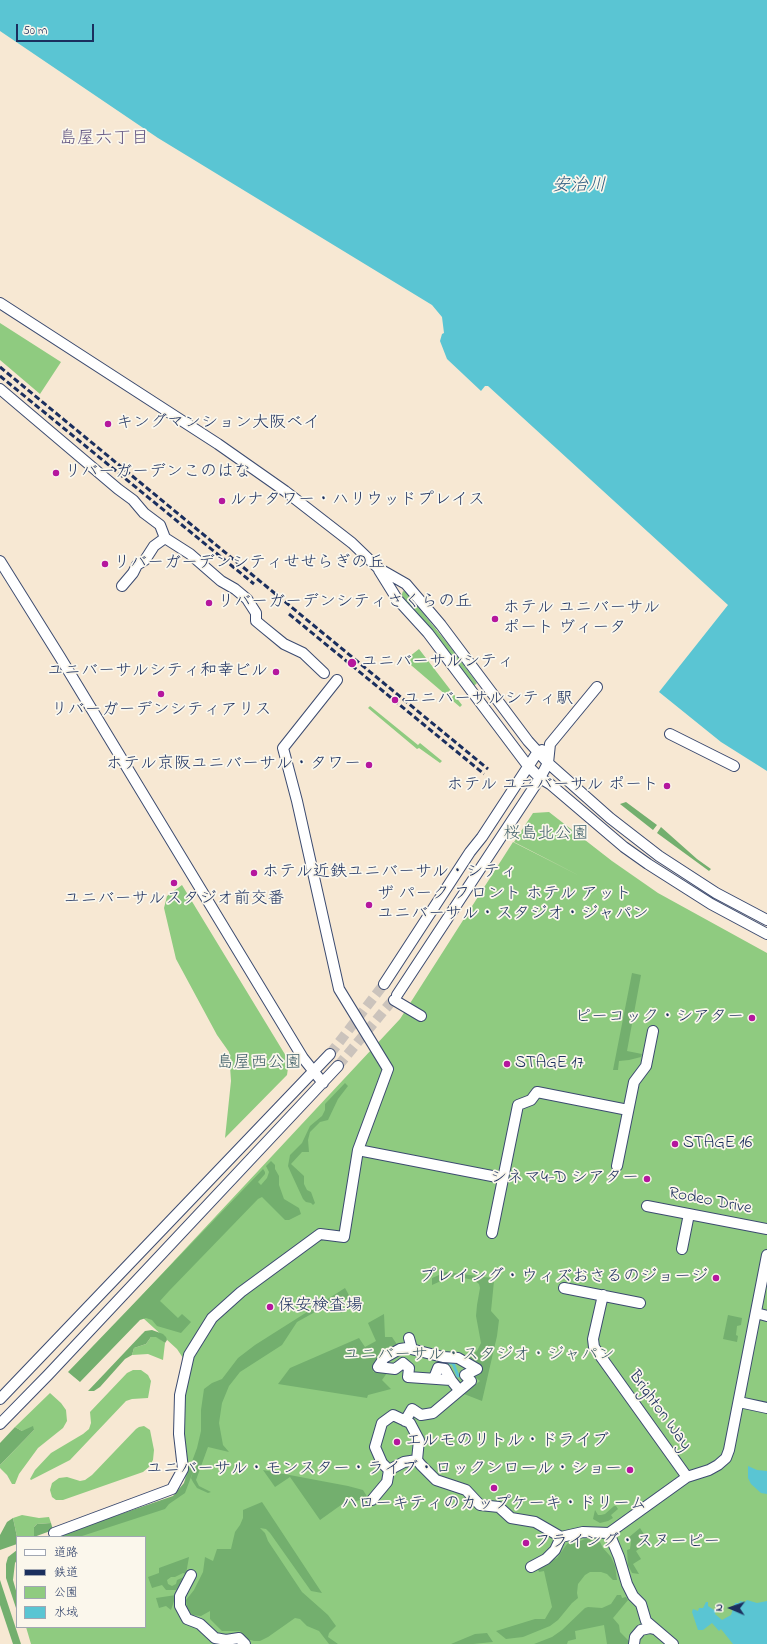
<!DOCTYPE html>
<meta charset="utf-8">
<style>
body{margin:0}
#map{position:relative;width:767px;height:1644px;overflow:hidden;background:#f7e8d3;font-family:"Indie Flower","Klee One",sans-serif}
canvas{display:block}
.legend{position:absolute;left:16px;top:1536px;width:130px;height:92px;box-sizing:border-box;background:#fbf7ec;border:1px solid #a1a7b3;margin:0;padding:5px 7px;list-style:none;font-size:12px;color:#1b2f5e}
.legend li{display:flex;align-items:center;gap:8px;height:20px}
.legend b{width:20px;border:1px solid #a1a7b3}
.north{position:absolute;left:711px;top:1588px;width:40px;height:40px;-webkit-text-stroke:3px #fbf7ec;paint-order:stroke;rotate:272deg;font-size:11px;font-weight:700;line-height:16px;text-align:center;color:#1b2f5e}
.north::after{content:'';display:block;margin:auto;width:14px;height:18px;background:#1b2f5e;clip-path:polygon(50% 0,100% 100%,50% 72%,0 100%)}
.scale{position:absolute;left:16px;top:24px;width:78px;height:18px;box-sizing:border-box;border:2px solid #1b2f5e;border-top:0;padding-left:5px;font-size:12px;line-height:14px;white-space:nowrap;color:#1b2f5e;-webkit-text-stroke:3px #fbf7ec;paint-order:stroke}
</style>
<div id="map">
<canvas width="767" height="1644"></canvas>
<ul class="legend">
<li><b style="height:5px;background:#fff"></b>道路</li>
<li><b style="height:5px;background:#1b2f5e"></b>鉄道</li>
<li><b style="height:11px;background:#8fcb80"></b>公園</li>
<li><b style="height:11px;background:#5ac5d3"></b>水域</li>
</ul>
<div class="north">N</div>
<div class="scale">50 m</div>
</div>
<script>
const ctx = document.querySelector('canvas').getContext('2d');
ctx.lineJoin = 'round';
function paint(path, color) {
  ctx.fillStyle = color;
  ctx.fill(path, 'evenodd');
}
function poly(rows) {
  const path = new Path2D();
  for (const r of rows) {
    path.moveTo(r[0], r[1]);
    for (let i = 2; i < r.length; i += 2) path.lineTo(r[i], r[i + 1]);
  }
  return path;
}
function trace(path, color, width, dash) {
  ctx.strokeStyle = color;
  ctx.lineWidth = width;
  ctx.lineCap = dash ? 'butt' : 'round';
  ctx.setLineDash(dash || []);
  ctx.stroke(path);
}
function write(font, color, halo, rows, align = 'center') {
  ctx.font = font + ' "Indie Flower","Klee One",sans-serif';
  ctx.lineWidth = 3.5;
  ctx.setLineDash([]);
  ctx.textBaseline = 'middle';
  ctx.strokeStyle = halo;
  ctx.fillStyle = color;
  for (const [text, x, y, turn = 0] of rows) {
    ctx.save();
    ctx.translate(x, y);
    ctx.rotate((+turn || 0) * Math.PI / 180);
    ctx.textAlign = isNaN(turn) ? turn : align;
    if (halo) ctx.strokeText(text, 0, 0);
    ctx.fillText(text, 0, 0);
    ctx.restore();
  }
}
paint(poly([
 [0,323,61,362,40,394,0,360],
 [403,591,406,592,448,644,477,683,474,686,436,636,402,596,402,594],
 [419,649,462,705,460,707,405,660],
 [370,706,418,745,420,743,442,761,440,763,419,748,417,749,368,708],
 [549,812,612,861,658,893,767,953,767,1644,31,1644,26,1627,145,1627,145,1537,61,1537,172,1499,184,1485,187,1467,182,1409,187,1369,183,1358,177,1349,131,1307,400,1019,513,842,580,876,514,842,533,813],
 [182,885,289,1061,287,1075,225,1138,231,1081,229,1052,217,1035,176,959,164,908,167,896],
 [156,1336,165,1343,163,1360,148,1354,132,1355,134,1348,146,1344,151,1337],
 [133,1370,141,1370,148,1375,151,1381,148,1398,132,1399,126,1401,70,1460,31,1480,30,1479,35,1470,51,1453,83,1434,89,1429,91,1423,90,1412,127,1373],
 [50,1393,61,1403,66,1410,67,1421,63,1428,38,1448,19,1474,15,1484,12,1484,7,1475,0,1468,0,1465,34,1430,22,1431,15,1427],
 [144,1426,150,1430,154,1450,153,1460,149,1467,143,1472,63,1500,56,1500,52,1497,50,1490,52,1483,59,1478,67,1477,80,1481,85,1480,92,1475,136,1429,139,1427],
 [22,1515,39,1518,49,1517,51,1523,37,1524,34,1527,34,1537,17,1537,13,1518]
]), '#8fcb80');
paint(poly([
 [626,802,657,825,653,830,620,804],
 [661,827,697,859,711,869,709,871,657,833],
 [632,973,641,975,627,1051,642,1054,641,1057,629,1060,619,1061,618,1070,613,1070],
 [345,1083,348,1086,338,1099,328,1120,320,1122,310,1132,308,1140,309,1152,302,1152,291,1164,304,1176,304,1184,307,1190,311,1192,315,1203,313,1205,311,1203,306,1202,303,1199,291,1173,288,1166,290,1155,302,1143,310,1126,322,1116,325,1110,325,1104],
 [271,1161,275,1165,275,1169,279,1176,279,1185,284,1199,299,1208,301,1214,289,1220,285,1220,262,1197,258,1199,169,1291,160,1301,178,1318,182,1314,191,1322,181,1333,157,1326,152,1320,146,1318,140,1320,80,1382,68,1372,263,1169,265,1172,265,1174,258,1182,261,1185,267,1178,269,1172,266,1166],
 [446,1272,492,1278,494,1281,491,1311,499,1320,497,1336,482,1401,464,1394,480,1381,474,1376,482,1371,479,1363,471,1361,466,1358,477,1351,481,1343,476,1316,477,1305,480,1288,479,1284,474,1280,458,1277,450,1277,432,1285,432,1278],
 [345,1288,350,1297,343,1301,348,1309,341,1313,333,1302,297,1322,282,1345,240,1372,229,1386,222,1403,219,1423,223,1445,229,1452,208,1447,196,1480,199,1486,211,1492,208,1493,197,1488,193,1482,191,1478,194,1469,185,1493,169,1504,165,1509,79,1537,54,1537,173,1496,184,1483,197,1448,201,1431,201,1410,204,1389,212,1383,222,1379,238,1358,255,1345],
 [384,1314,385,1337,392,1337,398,1346,381,1357,373,1372,384,1370,387,1373,382,1380,391,1389,368,1395,367,1398,278,1384,290,1368,359,1338,365,1347,376,1341,368,1323],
 [728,1315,742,1318,741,1325,737,1326,736,1335,738,1336,737,1342,723,1339],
 [152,1330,163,1334,166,1337,167,1340,165,1343,156,1337,151,1337,146,1344,134,1348,132,1355,125,1359,100,1387,94,1391,88,1391,142,1334,145,1331],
 [33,1426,34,1430,0,1465,0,1443,15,1427,22,1431],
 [263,1470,348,1486,363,1490,368,1498,341,1505,320,1520,290,1477,275,1487],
 [262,1502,322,1593,311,1591,270,1533,266,1529,260,1528,265,1533,268,1541,302,1592,328,1615,336,1626,329,1633,328,1637,338,1644,329,1644,319,1631,307,1626,300,1619,295,1618,268,1637,260,1641,254,1641,247,1639,242,1636,240,1631,222,1631,210,1619,210,1611,201,1616,192,1615,187,1608,186,1600,194,1590,203,1572,205,1557,213,1561,217,1549,231,1549,235,1532,240,1525,243,1518,243,1510],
 [614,1506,616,1506,618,1509,611,1515,613,1518,608,1521,600,1523,593,1519,595,1510,598,1515,601,1515,605,1514],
 [13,1518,17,1537,17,1544,0,1550,0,1535,7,1522],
 [51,1523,53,1530,34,1537,34,1527,37,1524],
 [640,1528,649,1542,636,1551,641,1559,633,1564,639,1574,632,1573,628,1565,627,1550,630,1549,631,1542,628,1538],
 [585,1539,591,1539,600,1542,603,1548,611,1557,615,1566,617,1580,613,1580,607,1574,601,1572,590,1572,585,1575,578,1584,577,1593,578,1598,572,1603,558,1620,550,1626,523,1637,506,1639,496,1631,535,1619,545,1619,552,1607,544,1571,539,1572,537,1567,557,1558,567,1544,573,1540,580,1541],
 [17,1550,17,1560,15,1563,13,1580,17,1594,17,1611,6,1578,6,1564,8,1557],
 [189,1557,186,1574,183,1573,175,1577,171,1577,167,1580,168,1584,172,1586,176,1584,177,1580,184,1577,176,1590,166,1590,162,1585,152,1588,148,1577,159,1573,159,1568],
 [0,1580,21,1644,13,1644,0,1605],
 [176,1595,171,1610,166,1606,159,1608,156,1598],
 [617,1595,621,1595,622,1598,626,1597,628,1600,613,1618,619,1625,620,1632,630,1642,630,1644,607,1644,604,1625,575,1631,576,1639,568,1641,567,1644,534,1644,552,1637,562,1630,585,1608,588,1607,602,1608,611,1604],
 [487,1633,493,1642,473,1644,451,1644,475,1634]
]), '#73af6e');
paint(poly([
 [0,0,767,0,767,771,721,742,659,692,728,605,488,386,485,386,481,391,447,359,440,341,442,334,444,333,442,317,432,305,158,138,0,31],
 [748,1466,757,1470,767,1471,767,1494,761,1493,751,1484,748,1478],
 [747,1600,757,1603,767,1601,767,1644,733,1644,721,1629,719,1631,712,1623,703,1630,698,1630,692,1612,693,1609,698,1611,699,1608,703,1608,706,1602,708,1602,708,1606,714,1610,716,1609,715,1614,722,1620,731,1615,735,1603,739,1603,740,1601,745,1602]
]), '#5ac5d3');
trace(poly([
 [450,1363,453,1363,458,1376]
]), '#5ac5d3', 3);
trace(poly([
 [330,1054,384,984],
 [338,1066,397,995]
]), '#cbc3bc', 10, [10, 5]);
const minor = poly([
 [0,303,218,444,285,491,352,543,378,568,406,584,441,625,528,741,548,763,610,818,659,856,716,893,767,920],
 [0,389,118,489,133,500,144,513,160,525,165,538,190,554,221,581,235,589,247,599,256,613,256,621,262,626,284,644,303,653,324,673],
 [0,561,60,657,303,1058,323,1083],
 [379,570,397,599,428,633,528,766,540,778,550,784,624,847,648,864,711,904,767,934],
 [122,586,133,573,137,565,145,560,154,546,165,538],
 [337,680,283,748,297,801,339,989,388,1069,358,1150],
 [670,734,734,766],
 [384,984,470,852,482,837,537,753,542,750],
 [397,995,540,778,548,763,550,744,597,687],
 [394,1000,421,1016],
 [617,1166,634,1082,646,1066,653,1031],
 [647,1206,767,1229],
 [492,1233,518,1105,531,1100,537,1092,628,1110],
 [682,1249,689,1214],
 [564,1288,640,1303],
 [603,1295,593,1339,594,1347,687,1477],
 [756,1313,767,1316],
 [409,1338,412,1349],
 [434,1378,438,1368,445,1369,451,1380],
 [0,1399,330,1054],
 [739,1402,767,1408],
 [405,1421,412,1409,421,1415,433,1413,471,1381,465,1375,477,1369,458,1358,443,1357,407,1348,400,1349,384,1358,378,1367,395,1369,403,1363,409,1368,408,1377,451,1380,459,1390],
 [0,1424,48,1375,338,1066],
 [417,1460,404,1462,389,1470,382,1463,375,1447,382,1423,393,1415,410,1423,419,1440,417,1460,421,1465,436,1480,466,1490,480,1505,499,1507,511,1518,535,1522,561,1537,583,1532,609,1533],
 [372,1500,387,1482,389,1470],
 [54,1533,172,1489,183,1469,179,1434,180,1395,189,1355,212,1318,241,1292,320,1234,344,1237,358,1150,497,1177],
 [609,1533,687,1477,709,1470,718,1465,726,1458,729,1450,767,1255],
 [609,1533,619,1557,627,1584,633,1596,641,1604,646,1621,673,1644],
 [531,1567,546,1559,555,1550,561,1537],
 [191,1575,180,1596,180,1606,187,1619,200,1624,215,1638,226,1640,239,1638,245,1644],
 [634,1644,635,1637,641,1630,650,1628,654,1629]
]);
trace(minor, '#3c4b70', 12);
trace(minor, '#fff', 10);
trace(poly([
 [0,367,488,769],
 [0,376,254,584],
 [289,614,484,774]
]), '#1b2f5e', 3, [6, 3]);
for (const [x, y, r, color] of [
 [108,424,4,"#b5179e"],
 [56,473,4,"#b5179e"],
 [222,501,4,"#b5179e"],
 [105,564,4,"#b5179e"],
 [209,603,4,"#b5179e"],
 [495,619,4,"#b5179e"],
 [352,663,5,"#b5179e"],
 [276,672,4,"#b5179e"],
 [161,694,4,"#b5179e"],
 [395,700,4,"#b5179e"],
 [369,765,4,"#b5179e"],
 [667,786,4,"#b5179e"],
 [254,873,4,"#b5179e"],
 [174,883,4,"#b5179e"],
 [369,905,4,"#b5179e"],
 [752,1018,4,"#b5179e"],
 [507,1064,4,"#b5179e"],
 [675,1144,4,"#b5179e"],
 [647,1179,4,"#b5179e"],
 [716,1278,4,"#b5179e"],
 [270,1307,4,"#b5179e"],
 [397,1442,4,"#b5179e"],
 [630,1470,4,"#b5179e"],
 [494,1488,4,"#b5179e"],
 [526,1543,4,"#b5179e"]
]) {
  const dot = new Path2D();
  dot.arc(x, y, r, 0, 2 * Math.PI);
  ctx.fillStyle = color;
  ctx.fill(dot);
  trace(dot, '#fbf7ec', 1.5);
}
write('17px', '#1b2f5e', '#fbf7ec', [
 ["キングマンション大阪ベイ",116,424],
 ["リバーガーデンこのはな",64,473],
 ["ルナタワー・ハリウッドプレイス",230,501],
 ["リバーガーデンシティせせらぎの丘",113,564],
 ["リバーガーデンシティさくらの丘",217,603],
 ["ホテル ユニバーサル",503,609],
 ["ポート ヴィータ",503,629],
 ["ユニバーサルシティ",361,663],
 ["ユニバーサルシティ和幸ビル",268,672,"right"],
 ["ユニバーサルシティ駅",403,700],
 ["リバーガーデンシティアリス",161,711,"center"],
 ["ホテル京阪ユニバーサル・タワー",361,765,"right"],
 ["ホテル ユニバーサル ポート",659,786,"right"],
 ["ホテル近鉄ユニバーサル・シティ",262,873],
 ["ザ パーク フロント ホテル アット",377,895],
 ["ユニバーサル・スタジオ・ジャパン",377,915],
 ["ユニバーサルスタジオ前交番",174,900,"center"],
 ["ピーコック・シアター",744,1018,"right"],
 ["STAGE 17",515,1064],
 ["STAGE 16",683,1144],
 ["シネマ4-D シアター",639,1179,"right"],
 ["プレイング・ウィズおさるのジョージ",708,1278,"right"],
 ["保安検査場",278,1307],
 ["エルモのリトル・ドライブ",405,1442],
 ["ユニバーサル・モンスター・ライブ・ロックンロール・ショー",622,1470,"right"],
 ["ハローキティのカップケーキ・ドリーム",494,1505,"center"],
 ["フライング・スヌーピー",534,1543]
], 'left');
write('17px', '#3e5e68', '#fbf7ec', [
 ["桜島北公園",546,835],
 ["島屋西公園",259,1064],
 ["ユニバーサル・スタジオ・ジャパン",479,1356]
]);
write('17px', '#1b2f5e', '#fbf7ec', [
 ["Rodeo Drive",710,1202,11],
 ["Brighton Way",659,1411,54]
]);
write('18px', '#645884', '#fbf7ec', [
 ["島屋六丁目",104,140]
]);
write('italic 18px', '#2e5c81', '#fbf7ec', [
 ["安治川",579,187]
]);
</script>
